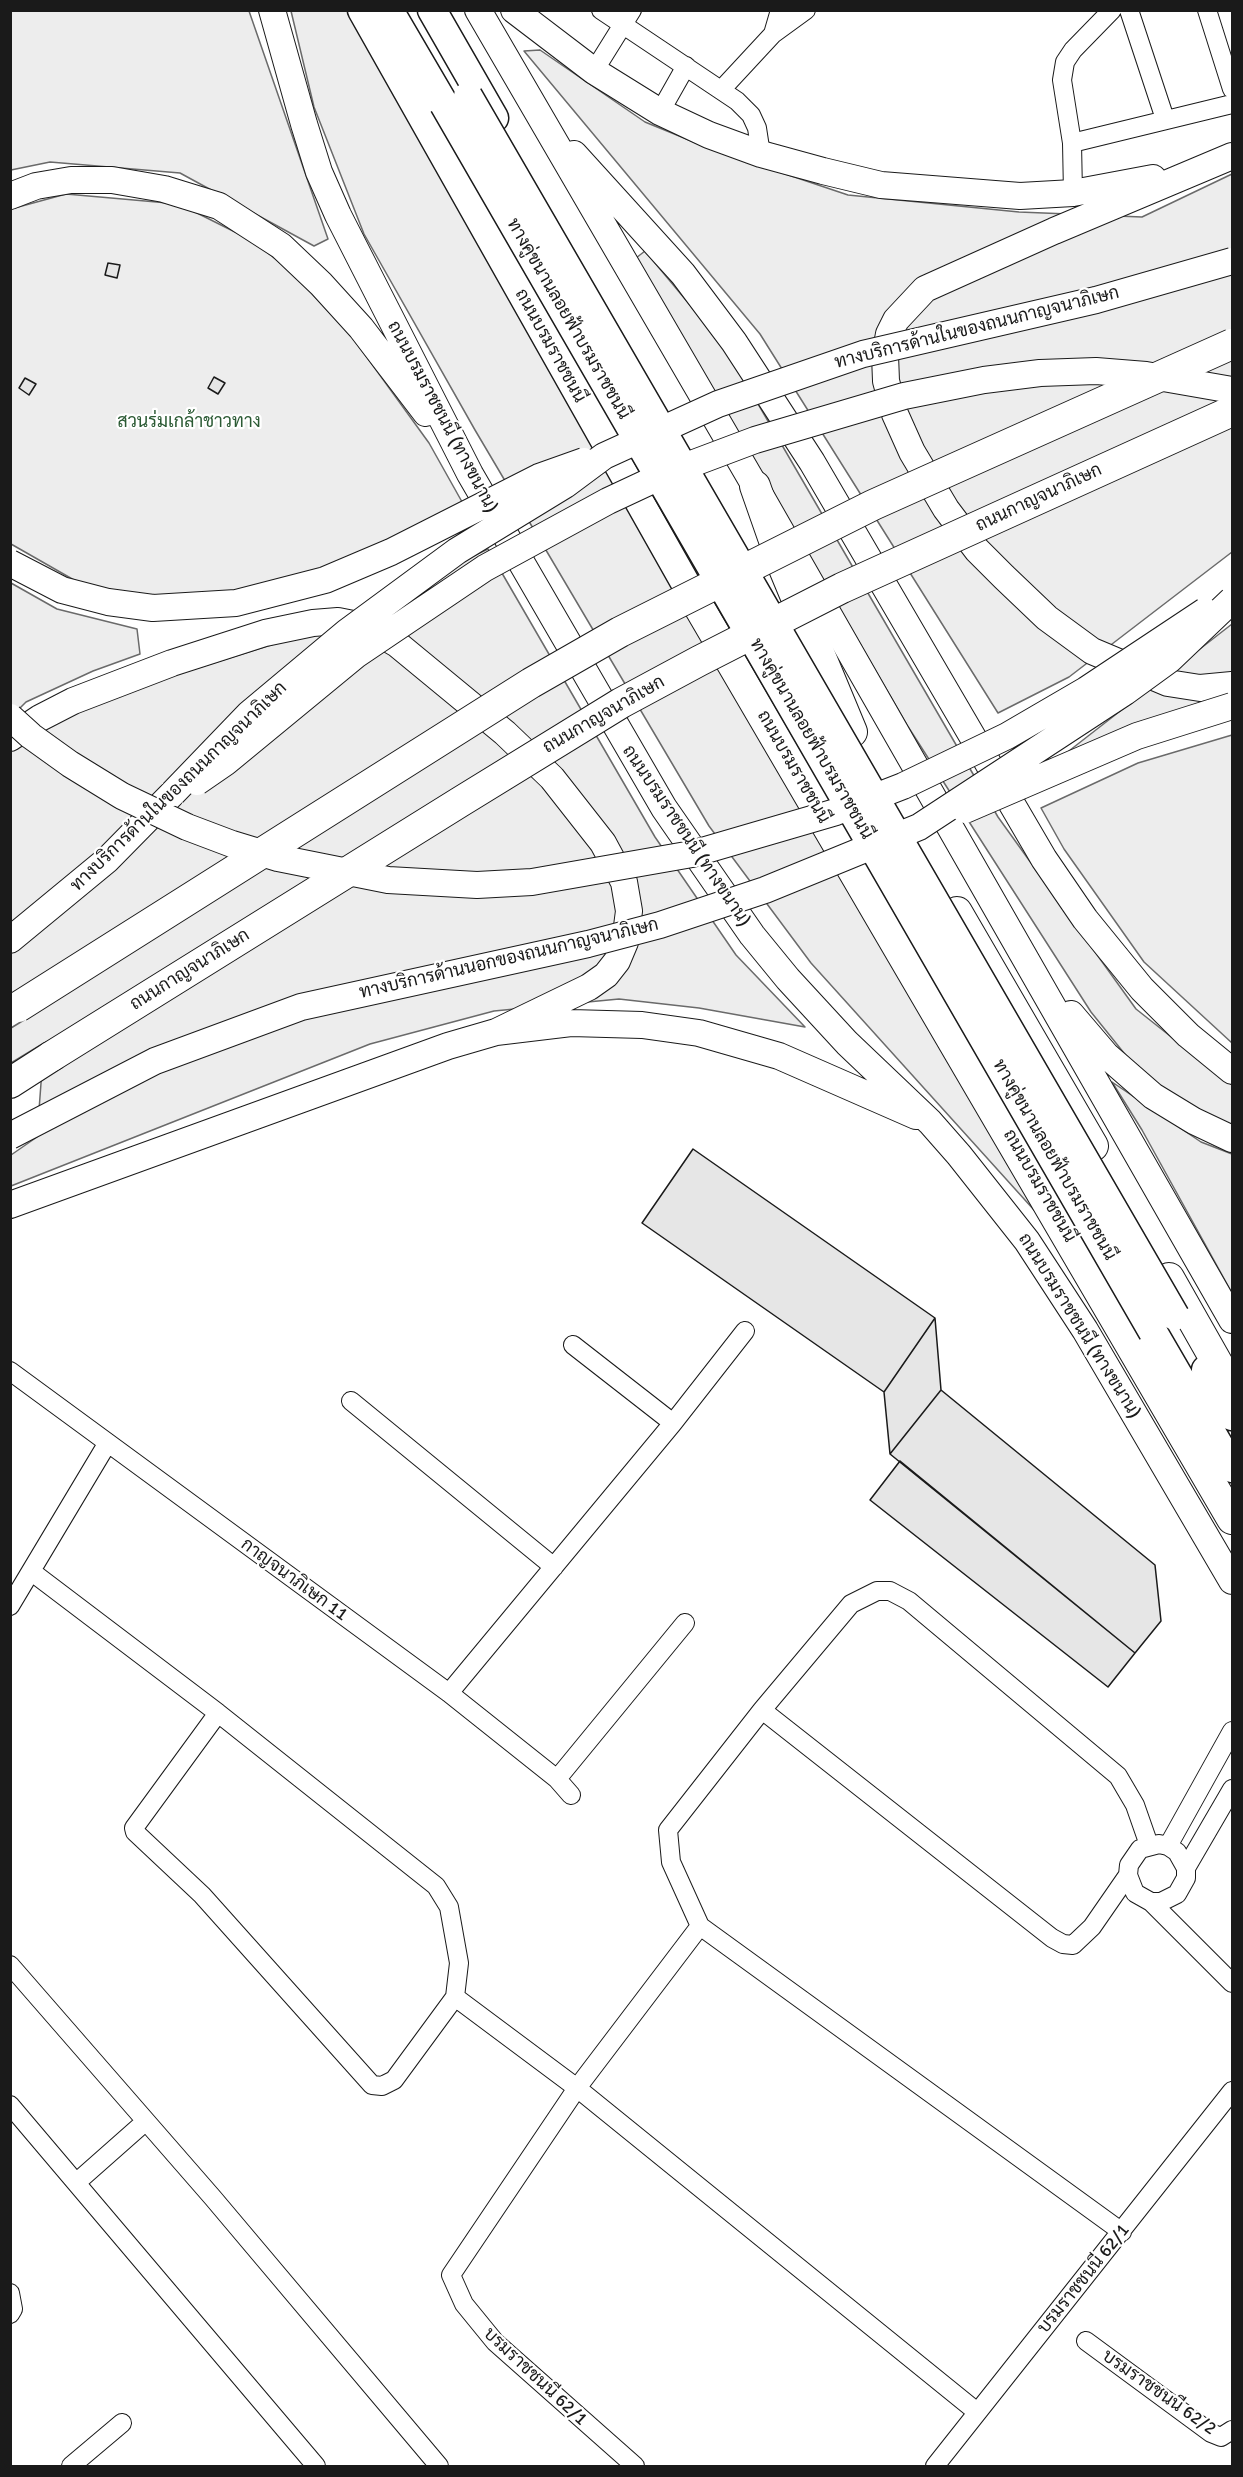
<!DOCTYPE html>
<meta charset="utf-8">
<style>
body{margin:0}
#map{position:relative;width:1243px;height:2477px;overflow:hidden;background:#fff;font-family:Signika,sans-serif}
canvas{display:block}
.frame{position:absolute;inset:0;border:12px solid #1a1a1a;pointer-events:none}
</style>
<div id="map">
<canvas width="1243" height="2477"></canvas>
<div class="frame"></div>
</div>
<script>
const ctx = document.querySelector('canvas').getContext('2d');
ctx.lineJoin = 'round';
function paint(path, color) {
  ctx.fillStyle = color;
  ctx.fill(path, 'evenodd');
}
function poly(rows) {
  const path = new Path2D();
  for (const r of rows) {
    path.moveTo(r[0], r[1]);
    for (let i = 2; i < r.length; i += 2) path.lineTo(r[i], r[i + 1]);
  }
  return path;
}
function trace(path, color, width, dash) {
  ctx.strokeStyle = color;
  ctx.lineWidth = width;
  ctx.lineCap = dash ? 'butt' : 'round';
  ctx.setLineDash(dash || []);
  ctx.stroke(path);
}
function write(font, color, halo, rows, align = 'center') {
  ctx.font = font + ' Signika,Sarabun,sans-serif';
  ctx.lineWidth = 4.5;
  ctx.setLineDash([]);
  ctx.textBaseline = 'middle';
  ctx.strokeStyle = halo;
  ctx.fillStyle = color;
  for (const [text, x, y, turn = 0] of rows) {
    ctx.save();
    ctx.translate(x, y);
    ctx.rotate((+turn || 0) * Math.PI / 180);
    ctx.textAlign = isNaN(turn) ? turn : align;
    if (halo) ctx.strokeText(text, 0, 0);
    ctx.fillText(text, 0, 0);
    ctx.restore();
  }
}
const built = poly([
 [11,11,249,11,328,239,314,246,180,173,50,162,11,170,11,11],
 [291,11,351,11,1062,1241,811,963,709,826,475,430,364,234,314,107,291,11],
 [540,50,645,122,711,149,848,195,1019,212,1142,217,1232,174,1232,552,1069,677,998,713,760,334,524,51,540,50],
 [66,194,179,204,251,240,291,271,353,338,429,443,475,525,251,594,201,601,88,588,11,544,11,209,66,194],
 [645,251,725,347,998,817,1136,1009,1232,1085,1232,1128,1214,1123,1140,1073,1091,1012,907,725,636,258,645,251],
 [488,549,655,837,736,955,805,1027,699,1008,619,999,494,1011,370,1044,11,1186,11,1155,37,1137,44,1043,11,1063,11,1028,24,1020,10,1003,11,746,114,694,306,634,488,549],
 [11,583,57,609,137,629,140,654,93,671,26,702,11,717,11,583],
 [1232,624,1232,700,1065,754,1232,624],
 [1232,735,1232,1043,1144,962,1064,849,1041,808,1138,763,1232,735],
 [1112,1082,1201,1142,1232,1154,1232,1293,1142,1130,1112,1082]
]);
paint(built, '#ededed');
trace(built, '#6a6a6a', 1.5);
const building = poly([
 [108,263,120,265,117,278,105,275,108,263],
 [214,377,225,383,218,394,208,388,214,377],
 [25,378,36,384,29,395,19,388,25,378],
 [693,1149,935,1318,884,1392,642,1223,693,1149],
 [935,1318,941,1390,890,1454,884,1392,935,1318],
 [941,1390,1155,1565,1161,1621,1135,1653,890,1454,941,1390],
 [900,1461,1135,1653,1108,1687,870,1500,900,1461]
]);
paint(building, '#e6e6e6');
trace(building, '#1a1a1a', 1.5);
const minor = poly([
 [601,10,737,101,751,115,757,128,761,154],
 [1129,10,1165,119],
 [1207,10,1232,89],
 [773,34,780,10],
 [594,71,632,10],
 [722,89,773,34,806,10],
 [660,112,686,66],
 [1072,143,1232,104],
 [1073,193,1072,143,1062,80,1065,62,1073,50,1112,10],
 [573,1345,673,1423],
 [10,1371,449,1693,557,1779,571,1795],
 [351,1401,554,1567],
 [32,1572,218,1713,436,1886,449,1907,459,1963,455,1997,577,2088,977,2412],
 [10,1606,107,1444],
 [449,1693,673,1423,745,1331],
 [762,1710,1052,1938,1063,1944,1073,1945,1092,1927,1128,1875,1129,1865,1140,1849,1159,1844,1168,1846,1177,1852,1186,1868,1186,1878,1177,1894,1161,1902,1151,1902,1135,1893,1128,1875],
 [218,1713,134,1828,135,1832,202,1895,372,2085,382,2086,394,2080,455,1997],
 [557,1779,685,1623],
 [1168,1846,1232,1731],
 [1186,1868,1232,1789],
 [1151,1902,1232,1983],
 [10,1965,213,2198,439,2466],
 [10,2105,316,2466],
 [77,2182,146,2121],
 [1122,2232,700,1926,671,1862,668,1830,762,1710,851,1604,877,1591,890,1591,909,1601,1118,1776,1135,1805,1149,1845],
 [10,2293,13,2309,10,2314],
 [1086,2341,1211,2433,1221,2437,1232,2430],
 [71,2466,122,2423],
 [635,2466,495,2342,464,2304,451,2275,577,2088,700,1926],
 [935,2466,1232,2091]
]);
const secondary = poly([
 [272,10,304,124,319,172,338,215,470,474,664,808,752,935,788,979,847,1043,930,1122,959,1155,1027,1241,1085,1330,1232,1581],
 [478,10,755,486,1232,1320],
 [514,10,594,71,660,112,709,135,761,154,823,171,881,185,1020,196,1073,193,1153,178],
 [574,154,683,274,734,342,812,462,1044,859,1085,919,1142,989,1188,1035,1232,1071],
 [1232,156,1054,231,925,289,896,320,889,334,885,355,886,381,895,414,912,452,946,509,977,550,1004,577,1047,618,1092,651,1168,683,1200,688,1232,685],
 [10,196,36,186,71,180,112,180,164,189,219,206,281,246,321,284,361,328,426,413],
 [10,738,40,718,73,701,172,663,265,633,313,623,338,621,368,627,397,644,505,733,552,778,603,843,624,882,629,911,625,942,617,961,606,975,589,987,496,1032],
 [10,940,107,860,170,796],
 [1071,1014,1106,1055,1153,1096,1194,1121,1232,1139],
 [10,1205,448,1046,496,1032,571,1023,642,1025,699,1033,779,1056,916,1116]
]);
const primary = poly([
 [362,10,696,602],
 [389,10,444,104],
 [432,10,494,118],
 [1153,1332,1232,1468],
 [1206,1370,1232,1416]
]);
const trunk = poly([
 [755,486,783,566,852,732],
 [696,602,1232,1519],
 [957,912,1093,1146],
 [10,1083,52,1056],
 [1169,1278,1232,1389]
]);
trace(minor, '#1a1a1a', 20);
trace(secondary, '#1a1a1a', 28);
trace(primary, '#1a1a1a', 31);
trace(trunk, '#1a1a1a', 32);
trace(minor, '#fff', 18);
trace(secondary, '#fff', 26);
trace(primary, '#fff', 28);
trace(trunk, '#fff', 30);
const secondaryBridge = poly([
 [10,563,62,590,108,602,153,608,236,603,325,580,391,552,539,477,584,461],
 [10,717,31,736,70,764,122,796,187,827,232,844,278,858,388,880,477,885,532,882,692,854,836,812,903,786,1007,736,1086,690,1205,611],
 [197,782,226,762,356,655,485,568,608,501,670,472,755,440,904,396,984,380,1040,373,1096,371,1146,375,1232,390],
 [173,793,249,714,347,632,457,551,565,485,604,456,718,404,863,354,1096,300,1232,261],
 [965,810,1137,736,1232,706],
 [10,1136,155,1061,301,1007,588,944,660,925,765,890,919,827,1125,692,1169,660,1232,600]
]);
const primaryBridge = poly([
 [468,96,1175,1316],
 [444,104,1153,1332]
]);
const trunkBridge = poly([
 [18,1007,531,683,620,632,873,505,1232,344],
 [52,1056,460,802,621,703,699,661,842,588,1232,411]
]);
trace(secondaryBridge, '#1a1a1a', 28, []);
trace(primaryBridge, '#1a1a1a', 31, []);
trace(trunkBridge, '#1a1a1a', 32, []);
trace(secondaryBridge, '#fff', 26);
trace(primaryBridge, '#fff', 28);
trace(trunkBridge, '#fff', 30);
write('18px', '#1a1a1a', '#fff', [
 ["ทางคู่ขนานลอยฟ้าบรมราชชนนี",568,319,60],
 ["ทางบริการด้านในของถนนกาญจนาภิเษก",977,328,-14],
 ["ถนนบรมราชชนนี",550,346,61],
 ["ถนนบรมราชชนนี (ทางขนาน)",442,417,62],
 ["ถนนกาญจนาภิเษก",1039,498,-25],
 ["ถนนกาญจนาภิเษก",604,715,-30],
 ["ทางคู่ขนานลอยฟ้าบรมราชชนนี",811,739,60],
 ["ถนนบรมราชชนนี",793,767,60],
 ["ทางบริการด้านในของถนนกาญจนาภิเษก",179,787,-44],
 ["ถนนบรมราชชนนี (ทางขนาน)",686,836,56],
 ["ทางบริการด้านนอกของถนนกาญจนาภิเษก",509,959,-13],
 ["ถนนกาญจนาภิเษก",190,970,-32],
 ["ทางคู่ขนานลอยฟ้าบรมราชชนนี",1054,1160,60],
 ["ถนนบรมราชชนนี",1039,1186,60],
 ["ถนนบรมราชชนนี (ทางขนาน)",1079,1326,58],
 ["กาญจนาภิเษก 11",294,1580,36],
 ["บรมราชชนนี 62/1",1084,2279,-51],
 ["บรมราชชนนี 62/1",535,2377,43],
 ["บรมราชชนนี 62/2",1159,2393,35]
]);
write('18px', '#2b5a34', '#fff', [
 ["สวนร่มเกล้าชาวทาง",189,422]
]);
</script>
